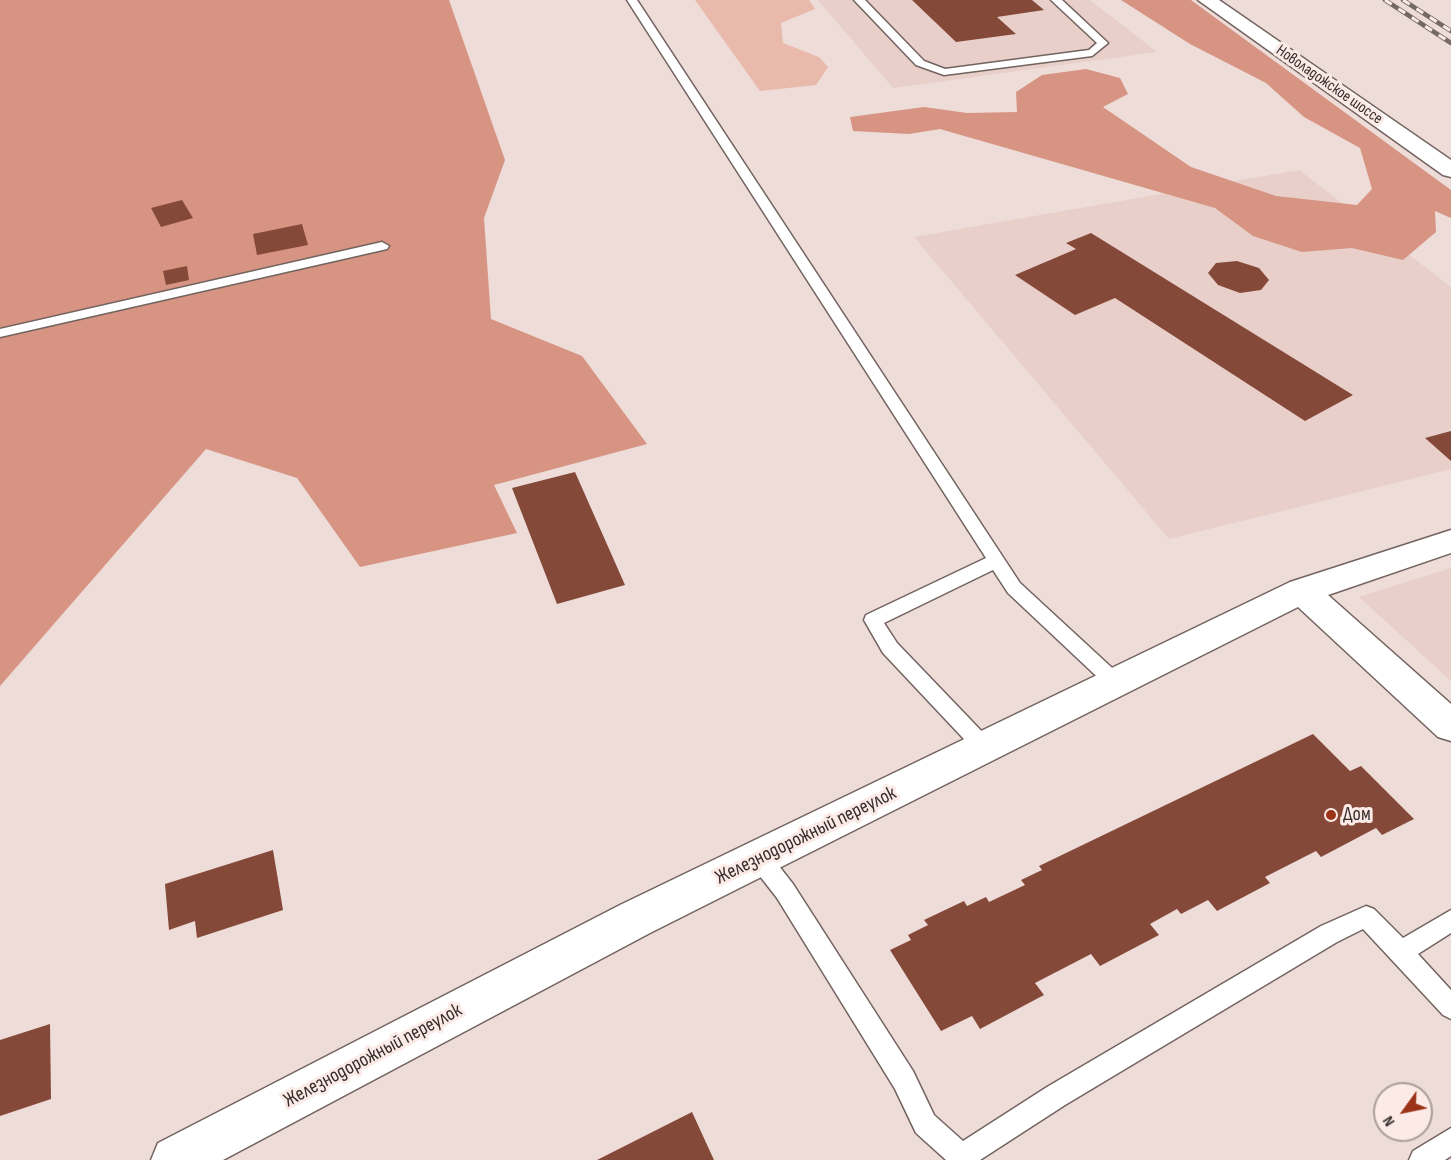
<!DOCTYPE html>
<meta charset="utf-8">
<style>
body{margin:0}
#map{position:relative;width:1451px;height:1160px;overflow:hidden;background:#eedcd8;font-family:"Sofia Sans Condensed",sans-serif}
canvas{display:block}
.north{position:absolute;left:1373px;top:1082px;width:60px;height:60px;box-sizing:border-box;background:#fbeae5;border:2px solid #ab9e9b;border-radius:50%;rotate:237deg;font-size:16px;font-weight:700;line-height:24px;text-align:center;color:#342d2c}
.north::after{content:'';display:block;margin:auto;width:21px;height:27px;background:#9b3319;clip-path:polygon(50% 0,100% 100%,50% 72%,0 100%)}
</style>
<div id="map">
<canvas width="1451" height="1160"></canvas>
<div class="north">N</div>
</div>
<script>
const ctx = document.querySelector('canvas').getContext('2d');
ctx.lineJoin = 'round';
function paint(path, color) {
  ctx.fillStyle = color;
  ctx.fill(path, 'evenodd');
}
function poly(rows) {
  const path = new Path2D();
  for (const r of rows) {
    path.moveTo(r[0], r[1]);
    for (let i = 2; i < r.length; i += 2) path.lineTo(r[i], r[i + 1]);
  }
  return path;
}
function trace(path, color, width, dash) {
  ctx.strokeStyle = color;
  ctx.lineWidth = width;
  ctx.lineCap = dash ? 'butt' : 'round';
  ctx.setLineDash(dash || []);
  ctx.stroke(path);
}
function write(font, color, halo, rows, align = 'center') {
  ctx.font = font + ' "Sofia Sans Condensed",sans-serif';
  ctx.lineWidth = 6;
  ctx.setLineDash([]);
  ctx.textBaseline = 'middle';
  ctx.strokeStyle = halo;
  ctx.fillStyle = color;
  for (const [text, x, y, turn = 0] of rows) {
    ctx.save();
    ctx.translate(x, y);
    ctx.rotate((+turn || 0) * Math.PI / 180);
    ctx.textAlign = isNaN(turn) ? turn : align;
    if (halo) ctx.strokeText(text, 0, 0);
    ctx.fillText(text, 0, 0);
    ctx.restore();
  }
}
paint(poly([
 [818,0,1090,0,1157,52,893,88],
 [1299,170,1451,287,1451,469,1169,539,914,237],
 [1451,568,1451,681,1359,597]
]), '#e8cfc9');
paint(poly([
 [695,0,809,0,815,9,781,23,783,43,819,57,828,67,816,85,760,91]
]), '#e9b9ac');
paint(poly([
 [0,0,449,0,505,160,484,218,491,319,582,356,647,444,494,485,517,533,360,567,297,478,206,449,0,686],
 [1121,0,1191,0,1451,190,1451,218,1435,211,1436,232,1403,260,1352,248,1302,252,1253,236,1215,208,940,129,909,134,853,131,850,117,924,107,967,113,1017,112,1016,92,1042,75,1086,69,1120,78,1128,94,1103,107,1191,167,1276,196,1357,205,1372,189,1360,148,1304,117,1266,83,1190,44]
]), '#d79483');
paint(poly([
 [912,0,1032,0,1044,10,997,17,1016,34,956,42],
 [182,200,193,218,161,227,151,208],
 [302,224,308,245,257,255,253,234],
 [1091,233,1353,395,1305,421,1115,298,1075,315,1015,275,1076,249,1066,243],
 [1237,261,1259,268,1269,280,1261,290,1240,293,1218,285,1208,273,1216,263],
 [187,266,189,280,166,285,163,271],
 [1451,431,1451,461,1425,438],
 [575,472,625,585,557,604,512,488],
 [1313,734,1350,771,1361,766,1414,819,1382,835,1376,828,1321,857,1316,851,1265,877,1270,883,1217,911,1208,900,1181,914,1177,909,1150,924,1159,935,1100,966,1091,954,1035,983,1044,995,980,1029,972,1016,941,1031,890,950,911,940,908,935,928,925,924,920,964,901,967,906,986,897,989,902,1025,885,1021,880,1042,870,1039,866],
 [273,850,283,910,197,938,195,921,169,930,165,884],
 [50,1024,51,1099,0,1116,0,1040],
 [692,1112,714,1160,597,1160]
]), '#85493a');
const lane = poly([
 [627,0,637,0,1020,583,1123,678,1126,683,1123,688,1116,691,1109,688,1008,593,993,570,884,623,897,643,992,742,995,748,992,754,985,756,978,754,883,653,864,620,866,615,986,558,627,0],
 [854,0,865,0,924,61,945,69,1089,50,1097,43,1051,0,1062,0,1108,43,1092,56,944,75,916,65,854,0],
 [382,242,389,246,387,249,0,337,0,329,382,242],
 [760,849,768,852,793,884,913,1071,934,1115,963,1141,1047,1087,1321,926,1366,906,1374,909,1403,938,1451,910,1451,933,1418,954,1451,990,1451,1019,1443,1015,1363,929,1337,942,1065,1105,980,1160,946,1160,916,1133,895,1089,777,898,752,866,749,859,752,852,760,849],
 [1451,1128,1451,1156,1445,1160,1409,1160,1413,1151,1451,1128]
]);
const street = poly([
 [1451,530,1451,553,1328,595,1451,704,1451,741,1438,737,1298,607,650,933,223,1160,151,1160,158,1143,620,905,1290,582,1451,530]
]);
const secondary = poly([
 [1198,0,1219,0,1451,160,1451,177,1443,175,1198,0]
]);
trace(lane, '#72635f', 3);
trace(street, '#72635f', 3);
trace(secondary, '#72635f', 3);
paint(lane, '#fff');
paint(street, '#fff');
paint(secondary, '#fff');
const rail = poly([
 [1385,0,1451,43],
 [1403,0,1451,31]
]);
trace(rail, '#736967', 4.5);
trace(rail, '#fbeae5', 3, [8]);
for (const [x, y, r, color] of [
 [1331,815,6,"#9b3319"]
]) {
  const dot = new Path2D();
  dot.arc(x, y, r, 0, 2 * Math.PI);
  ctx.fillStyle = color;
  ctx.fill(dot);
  trace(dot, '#fbeae5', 2);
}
write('16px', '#342d2c', '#fbeae5', [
 ["Новоладожское шоссе",1329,85,35]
]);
write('20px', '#342d2c', '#fbeae5', [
 ["Дом",1343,815]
], 'left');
write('20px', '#342d2c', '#fbeae5', [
 ["Железнодорожный переулок",806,836,-26],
 ["Железнодорожный переулок",373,1056,-28]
]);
</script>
